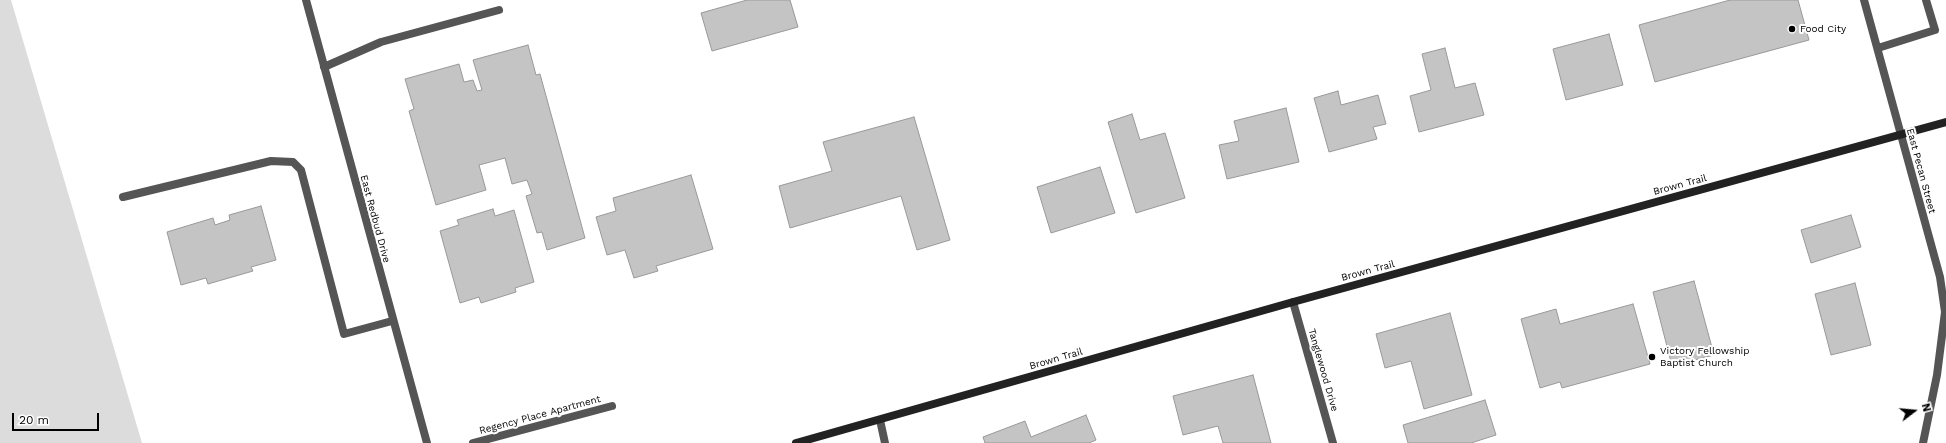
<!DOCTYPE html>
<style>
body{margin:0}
#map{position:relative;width:1946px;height:443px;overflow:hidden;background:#fff;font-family:"Work Sans",sans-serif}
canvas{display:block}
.north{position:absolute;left:1894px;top:391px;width:40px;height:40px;-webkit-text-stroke:3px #fff;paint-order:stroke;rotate:74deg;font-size:11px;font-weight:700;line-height:16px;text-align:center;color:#000}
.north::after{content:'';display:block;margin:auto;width:14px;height:18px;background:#000;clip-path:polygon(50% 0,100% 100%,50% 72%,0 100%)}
.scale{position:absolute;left:12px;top:413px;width:87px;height:18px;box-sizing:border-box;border:2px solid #000;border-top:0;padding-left:5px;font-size:12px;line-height:14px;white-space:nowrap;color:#000;-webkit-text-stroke:3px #fff;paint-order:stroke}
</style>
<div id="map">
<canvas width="1946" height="443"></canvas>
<div class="north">N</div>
<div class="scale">20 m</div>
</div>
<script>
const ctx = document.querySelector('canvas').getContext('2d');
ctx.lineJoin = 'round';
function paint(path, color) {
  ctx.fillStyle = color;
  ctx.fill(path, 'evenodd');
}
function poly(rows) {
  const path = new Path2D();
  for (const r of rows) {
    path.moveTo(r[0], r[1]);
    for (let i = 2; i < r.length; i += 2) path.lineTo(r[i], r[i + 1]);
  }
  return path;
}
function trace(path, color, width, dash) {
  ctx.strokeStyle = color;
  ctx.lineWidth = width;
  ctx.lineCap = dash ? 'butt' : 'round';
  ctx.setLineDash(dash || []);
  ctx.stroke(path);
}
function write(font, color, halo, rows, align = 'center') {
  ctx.font = font + ' "Work Sans",sans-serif';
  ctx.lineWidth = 4;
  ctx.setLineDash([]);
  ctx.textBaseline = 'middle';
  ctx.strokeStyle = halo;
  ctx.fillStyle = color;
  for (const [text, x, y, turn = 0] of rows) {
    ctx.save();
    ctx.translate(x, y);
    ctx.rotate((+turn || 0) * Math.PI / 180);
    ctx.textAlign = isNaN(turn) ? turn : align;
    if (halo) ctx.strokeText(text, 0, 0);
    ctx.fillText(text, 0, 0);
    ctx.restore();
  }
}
paint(poly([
 [0,0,11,0,142,443,0,443]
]), '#dcdcdc');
const building = poly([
 [747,0,790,0,798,27,712,51,701,13,747,0],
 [1730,0,1798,0,1809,40,1655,82,1639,25,1730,0],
 [1609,34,1623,85,1566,100,1553,49,1609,34],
 [528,45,536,75,540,74,585,238,547,250,542,232,537,233,526,196,532,194,527,180,512,184,505,158,479,165,486,190,436,205,409,111,414,109,405,79,459,64,464,82,473,80,477,91,482,90,473,60,528,45],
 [1445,48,1455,88,1475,83,1484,115,1419,132,1410,96,1431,90,1422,54,1445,48],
 [1338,91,1341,105,1378,95,1386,124,1373,127,1377,139,1329,152,1314,98,1338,91],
 [1286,108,1299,162,1227,179,1219,145,1239,141,1234,121,1286,108],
 [1132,114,1140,140,1165,133,1185,198,1136,213,1108,122,1132,114],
 [914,117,950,240,917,250,901,196,790,228,779,186,832,171,823,142,914,117],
 [1100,167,1115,213,1051,233,1037,187,1100,167],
 [691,175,713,249,656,266,658,271,634,278,625,250,607,255,596,217,616,211,613,198,691,175],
 [261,206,276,260,251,267,253,271,208,284,206,278,181,285,167,232,213,218,215,225,230,220,229,215,261,206],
 [493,209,495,216,514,210,534,282,515,288,516,292,481,303,479,297,460,303,440,231,459,225,457,220,493,209],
 [1851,215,1861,247,1811,263,1801,230,1851,215],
 [1694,281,1714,355,1672,366,1653,292,1694,281],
 [1855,283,1871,345,1831,355,1815,294,1855,283],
 [1633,304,1650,364,1562,388,1560,382,1540,388,1521,319,1556,309,1560,324,1633,304],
 [1450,313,1472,395,1424,409,1411,361,1385,368,1376,334,1450,313],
 [1253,375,1271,443,1223,443,1218,426,1183,435,1173,396,1253,375],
 [1485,400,1496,435,1471,443,1408,443,1403,425,1485,400],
 [1086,415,1096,440,1089,443,985,443,983,437,1025,421,1031,437,1086,415]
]);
paint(building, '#c4c4c4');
trace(building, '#999', 1);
trace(poly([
 [1878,48,1935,30,1926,0],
 [324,67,381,42,499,10],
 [123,197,271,161,293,162,301,170,344,334,392,321],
 [473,443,612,406]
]), '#555', 8);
trace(poly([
 [1864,0,1940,277,1945,312,1937,375,1923,443],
 [1293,302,1333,443],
 [880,420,885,443]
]), '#555', 8);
trace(poly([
 [306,0,427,443]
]), '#555', 8);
trace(poly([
 [796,443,1293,302,1946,122]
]), '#222', 8);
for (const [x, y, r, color] of [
 [1792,29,4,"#000"],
 [1652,357,4,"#000"]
]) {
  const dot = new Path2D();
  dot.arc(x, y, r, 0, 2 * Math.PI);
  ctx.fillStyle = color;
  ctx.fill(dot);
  trace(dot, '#fff', 1.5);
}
write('10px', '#000', '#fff', [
 ["Food City",1800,29],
 ["Victory Fellowship",1660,351],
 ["Baptist Church",1660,363]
], 'left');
write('10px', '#000', '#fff', [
 ["East Pecan Street",1921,171,75],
 ["Brown Trail",1680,185,-15],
 ["East Redbud Drive",375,219,75],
 ["Brown Trail",1368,271,-15],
 ["Brown Trail",1056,359,-16],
 ["Tanglewood Drive",1323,370,74],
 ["Regency Place Apartment",540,415,-15]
]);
</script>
